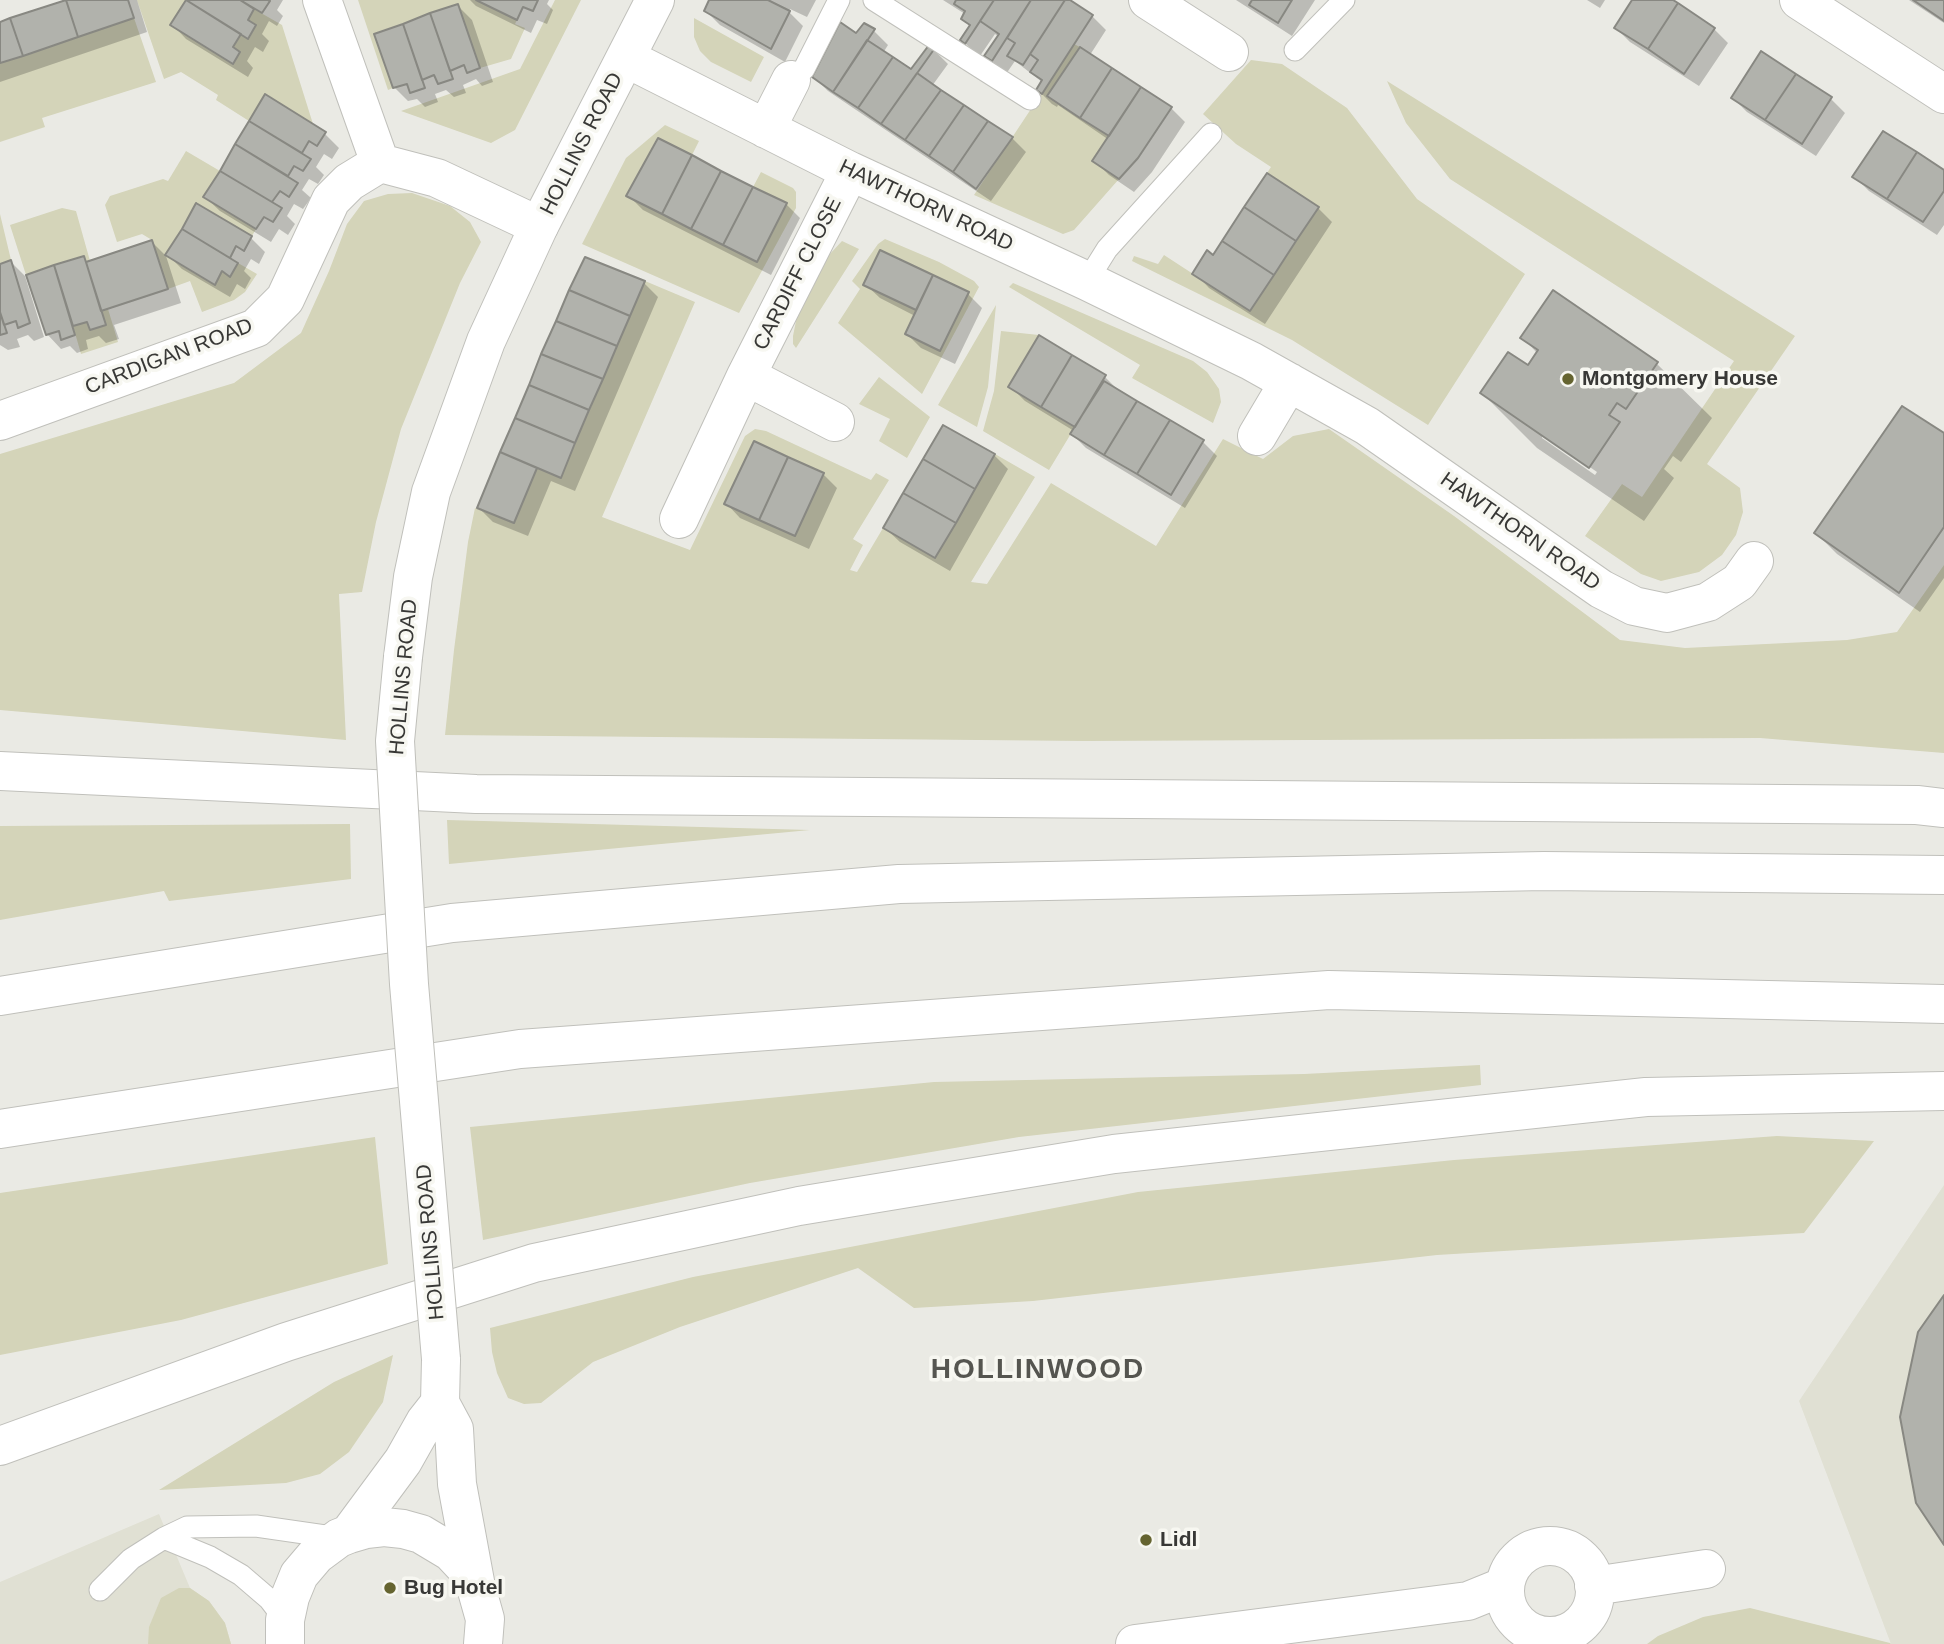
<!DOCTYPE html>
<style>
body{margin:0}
canvas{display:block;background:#eaeae4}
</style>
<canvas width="1944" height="1644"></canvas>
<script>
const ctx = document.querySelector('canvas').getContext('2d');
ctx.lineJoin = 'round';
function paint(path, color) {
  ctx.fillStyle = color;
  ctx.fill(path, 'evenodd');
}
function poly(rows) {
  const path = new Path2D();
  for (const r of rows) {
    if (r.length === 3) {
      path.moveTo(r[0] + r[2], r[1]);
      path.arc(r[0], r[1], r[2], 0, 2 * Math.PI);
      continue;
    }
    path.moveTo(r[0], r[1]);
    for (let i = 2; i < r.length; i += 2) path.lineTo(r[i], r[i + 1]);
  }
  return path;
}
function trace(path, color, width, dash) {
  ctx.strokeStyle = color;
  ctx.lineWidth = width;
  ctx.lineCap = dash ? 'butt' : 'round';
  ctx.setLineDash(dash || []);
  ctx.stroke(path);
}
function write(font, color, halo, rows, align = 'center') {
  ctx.font = font + ' Arial,sans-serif';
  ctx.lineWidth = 7;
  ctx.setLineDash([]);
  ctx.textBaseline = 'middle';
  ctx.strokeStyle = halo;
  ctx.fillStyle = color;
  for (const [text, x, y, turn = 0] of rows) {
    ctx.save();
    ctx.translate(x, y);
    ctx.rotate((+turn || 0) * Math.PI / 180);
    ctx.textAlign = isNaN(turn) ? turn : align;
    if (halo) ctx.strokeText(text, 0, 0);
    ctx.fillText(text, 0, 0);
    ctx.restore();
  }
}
paint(poly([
 [1944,1185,1944,1644,1891,1644,1799,1401],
 [159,1514,190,1588,209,1601,225,1623,231,1644,0,1644,0,1582]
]), '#e0e0d3');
paint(poly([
 [137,0,186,0,170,25,233,64,240,52,233,47,241,34,249,39,256,25,248,20,254,9,282,25,313,124,266,95,249,121,216,100,218,95,181,72,164,79],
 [358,0,476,0,517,20,515,24,525,28,511,59,480,68,458,4,374,35,393,88,388,90],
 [555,0,581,0,515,130,491,143,401,111,520,69],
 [134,18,156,82,42,118,45,127,0,142,0,63],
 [694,18,764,57,751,82,711,62,700,51,694,37],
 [1074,44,1080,47,1047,96,1109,136,1093,161,1119,179,1074,230,1063,234,974,195],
 [1251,60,1282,64,1347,108,1417,199,1525,274,1428,425,1292,340,1132,261,1134,256,1158,264,1164,255,1250,311,1318,207,1267,173,1271,167,1236,144,1203,114],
 [1387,81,1795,336,1707,464,1740,488,1743,512,1736,535,1722,555,1699,572,1661,581,1641,574,1585,536,1622,484,1642,497,1734,361,1450,179,1406,123],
 [665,125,699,141,692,155,657,138,627,196,662,214,757,261,786,203,753,187,761,172,793,188,796,192,796,208,739,313,582,244,626,158],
 [186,151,220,171,204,198,256,229,252,236,196,204,166,255,215,284,222,271,231,276,238,263,257,274,245,292,234,300,202,312,190,281,168,289,152,240,142,234,117,242,105,205,110,196,163,179,168,181],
 [412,193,450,206,470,222,481,242,460,283,401,429,376,522,362,592,339,594,346,740,0,710,0,454,234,383,301,333,329,271,347,224,364,201,388,194],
 [62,208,76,211,90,261,86,262,83,256,26,275,10,225],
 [0,214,11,260,0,264],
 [885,239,939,262,974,281,979,287,922,394,838,323,860,289,852,281,878,244],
 [880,250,969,292,940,351,905,334,916,310,864,285],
 [842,241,859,249,796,348,793,344,793,336,797,316,828,256],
 [645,281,695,302,602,517,690,550,745,436,755,429,766,431,871,480,876,473,889,480,853,539,863,545,850,570,857,572,883,528,936,557,995,454,1035,477,971,582,987,584,1051,483,1156,546,1223,439,1263,459,1293,436,1329,429,1454,516,1620,640,1685,648,1847,640,1897,632,1944,565,1944,753,1760,738,1085,741,445,735,454,650,468,542,475,508,514,523,537,468,561,477],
 [754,441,824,473,795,536,724,504],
 [1013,283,1193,361,1207,372,1219,389,1221,402,1213,423,1132,378,1140,365,1009,287],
 [996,305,988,387,977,427,938,405],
 [108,309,118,342,81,354,73,326,87,322,90,330,106,325,101,311],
 [1001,331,1039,335,1009,387,1075,427,1049,470,983,431,994,391],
 [879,377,930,417,907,458,879,441,890,419,859,404],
 [447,820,810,830,449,864],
 [350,824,351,879,169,901,164,891,0,920,0,826],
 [1480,1065,1481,1085,1019,1137,750,1183,483,1240,470,1127,934,1082,1304,1074],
 [1777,1136,1874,1141,1804,1233,1437,1255,1033,1301,914,1308,858,1268,680,1327,593,1362,541,1403,524,1404,508,1398,497,1373,492,1352,490,1328,693,1277,1138,1192,1454,1160],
 [375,1137,388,1264,181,1320,0,1355,0,1193],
 [393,1355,383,1402,349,1452,320,1474,286,1483,159,1490,334,1382],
 [179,1588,190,1588,209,1601,225,1623,231,1644,148,1644,149,1627,161,1598],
 [1750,1608,1890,1643,1891,1644,1647,1644,1658,1636,1703,1617]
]), '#d4d4b9');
paint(poly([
 [72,0,137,0,147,32,0,82,0,24],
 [187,0,283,0,277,10,283,16,277,26,269,21,262,34,269,41,263,52,255,47,247,61,253,68,248,77,186,39,172,24],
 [470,0,549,0,547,4,553,10,547,24,537,20,531,33,476,6],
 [711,0,816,0,807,17,790,9,789,12,803,26,785,62,720,25,706,11],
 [943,0,1066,0,1092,16,1106,30,1090,55,1171,108,1185,122,1152,172,1134,192,1109,175,1095,161,1109,140,1058,105,1057,107,1052,104,1038,90,1042,82,1015,61,1006,74,1000,70,986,56,999,37,995,34,980,56,976,54,962,40,971,27,963,19,965,14],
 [1236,0,1315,0,1292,36],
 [1587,0,1605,0,1600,8],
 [1634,0,1669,0,1714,29,1728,43,1699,86,1630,42,1616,28],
 [1909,0,1944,0,1944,23],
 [458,6,472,20,493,82,482,86,476,79,463,85,466,93,454,97,446,90,435,94,438,102,425,107,417,99,408,101,394,87],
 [874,31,888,45,883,53,911,71,934,50,948,64,932,86,1012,138,1026,152,991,201,828,91,814,77],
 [266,97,325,134,339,148,332,159,324,154,316,167,324,175,318,184,309,179,302,190,311,198,303,209,294,204,287,216,295,224,288,235,279,229,271,242,220,211,205,197],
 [1733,98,1831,99,1845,113,1816,156,1747,112],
 [1944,172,1944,225,1937,235,1869,191,1855,177],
 [629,196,786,204,800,218,771,275,643,210],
 [197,206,251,238,265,252,259,264,251,259,244,271,251,278,245,289,237,284,230,297,182,269,168,255],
 [1318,208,1332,222,1265,324,1209,288,1195,273,1213,257],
 [152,242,166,256,181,303,114,325,119,339,106,343,99,336,86,340,88,349,77,353,70,346,61,349,47,334,29,276,83,258,88,263],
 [881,252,968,294,982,308,955,364,921,348,907,334,915,316,880,298,865,284],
 [586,259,644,283,658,297,575,491,551,481,528,536,493,522,479,508],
 [11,262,25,276,44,337,34,341,28,335,17,339,20,347,8,350,0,345,0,266],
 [1553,293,1657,364,1712,418,1681,462,1673,456,1664,469,1674,478,1644,521,1537,448,1482,393,1528,368,1538,354,1522,337],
 [1542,434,1597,472,1595,475,1542,438],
 [1040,338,1105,377,1119,391,1203,442,1217,456,1185,508,1086,448,1072,434,1074,431,1025,401,1011,387],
 [1944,436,1944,578,1920,612,1837,554,1816,533],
 [994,455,1008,469,950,571,900,542,885,528],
 [823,474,837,488,809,549,740,518,726,503]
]), '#0003');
const building = poly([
 [66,0,78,37,23,56,10,18,66,0],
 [66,0,128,0,134,18,78,37,66,0],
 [186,0,241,34,233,47,240,52,233,64,170,25,186,0],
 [186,0,240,0,254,9,248,20,256,25,248,39,186,0],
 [240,0,268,0,270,1,262,13,240,0],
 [476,0,538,0,533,11,523,7,517,20,476,0],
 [709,0,768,0,790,11,771,49,704,11,709,0],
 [956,0,994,0,965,44,960,40,970,25,961,19,965,11,954,4,956,0],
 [994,0,1031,0,992,61,984,56,999,34,980,21,994,0],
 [1031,0,1065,0,1023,65,1007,56,1015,43,1007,38,1031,0],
 [1065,0,1070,0,1093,15,1042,94,1036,90,1042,80,1030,72,1038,60,1030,54,1065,0],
 [1252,0,1292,0,1278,23,1249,5,1252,0],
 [1632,0,1673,0,1678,3,1648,49,1614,28,1632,0],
 [1913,0,1944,0,1944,21,1913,0],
 [1678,3,1715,28,1684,74,1648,49,1678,3],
 [458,4,480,68,467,73,464,65,450,71,430,13,458,4],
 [430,13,453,79,438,84,434,75,422,80,403,24,430,13],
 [10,18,23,56,0,63,0,22,10,18],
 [840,22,856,33,864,23,875,29,833,92,812,77,840,22],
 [403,24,425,88,410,93,407,84,393,88,374,34,403,24],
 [867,40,893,57,858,108,833,92,867,40],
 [929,45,935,48,881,124,858,108,893,57,911,69,929,45],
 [1080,47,1112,68,1080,118,1047,96,1080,47],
 [1761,51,1796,74,1765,120,1731,98,1761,51],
 [1112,68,1141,87,1109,136,1080,118,1112,68],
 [917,73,941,90,905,140,881,124,917,73],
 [1796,74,1832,97,1802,144,1765,120,1796,74],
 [1141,87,1172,107,1138,158,1119,179,1092,161,1141,87],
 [941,90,964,105,929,156,905,140,941,90],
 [265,94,326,132,317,146,309,141,302,153,249,121,265,94],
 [964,105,988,121,953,172,929,156,964,105],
 [249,121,311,159,303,171,294,166,288,176,235,144,249,121],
 [988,121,1013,137,976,189,953,172,988,121],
 [1883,131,1917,152,1887,199,1852,177,1883,131],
 [658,138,692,155,662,214,626,196,658,138],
 [235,144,298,183,289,197,280,191,272,202,220,171,235,144],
 [1917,152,1944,170,1944,191,1923,222,1887,199,1917,152],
 [692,155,721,171,691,229,662,214,692,155],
 [220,171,282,208,273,222,264,217,256,229,203,197,220,171],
 [721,171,753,187,723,245,691,229,721,171],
 [1267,173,1319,207,1296,241,1244,207,1267,173],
 [753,187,787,203,757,262,723,245,753,187],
 [196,203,252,236,244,251,236,246,230,258,182,229,196,203],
 [1244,207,1296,241,1274,275,1222,241,1244,207],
 [182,229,238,263,230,277,222,271,215,285,165,255,182,229],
 [152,240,168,289,101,311,86,262,152,240],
 [1222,241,1274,275,1250,311,1192,274,1207,250,1213,255,1222,241],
 [880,250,933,275,916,310,863,285,880,250],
 [84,256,106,325,90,330,87,322,73,326,54,265,84,256],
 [585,257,645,281,630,316,569,290,585,257],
 [11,260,30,323,18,328,16,321,4,325,0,312,0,264,11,260],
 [54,265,75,335,61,340,59,331,46,335,26,275,54,265],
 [933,275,969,292,940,351,905,334,933,275],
 [569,290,630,316,617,346,556,321,569,290],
 [1553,290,1658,362,1626,409,1617,403,1609,415,1620,422,1589,468,1480,393,1508,352,1528,365,1538,350,1520,338,1553,290],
 [0,312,7,333,0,335,0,312],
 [556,321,617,346,603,379,541,354,556,321],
 [1039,335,1072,355,1041,407,1008,387,1039,335],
 [541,354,603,379,589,410,529,385,541,354],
 [1072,355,1106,375,1075,427,1041,407,1072,355],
 [1104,381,1137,401,1104,455,1070,434,1104,381],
 [529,385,589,410,575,443,515,418,529,385],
 [1137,401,1170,420,1137,474,1104,455,1137,401],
 [1902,406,1944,433,1944,527,1899,593,1814,533,1902,406],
 [515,418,575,443,561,478,500,452,515,418],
 [1170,420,1204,440,1171,495,1137,474,1170,420],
 [943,425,995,454,975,489,923,459,943,425],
 [754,441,788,457,759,520,724,504,754,441],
 [500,452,537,468,514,523,477,508,500,452],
 [788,457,824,473,795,536,759,520,788,457],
 [923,459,975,489,956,523,903,493,923,459],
 [903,493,956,523,935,558,883,528,903,493],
 [1944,1295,1944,1545,1916,1503,1900,1417,1918,1332,1944,1295]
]);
paint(building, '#b1b2ac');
trace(building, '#888882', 2);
const service = poly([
 [874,0,1030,99],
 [1295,50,1344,0],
 [791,80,804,69,839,0],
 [1087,281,1107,249,1211,134],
 [164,1538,210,1557,241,1575,269,1599,285,1620],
 [100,1590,131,1559,164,1538,187,1527,256,1526,339,1538]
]);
const minor = poly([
 [322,0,380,163],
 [1148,0,1229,52],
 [1799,0,1944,94],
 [626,58,850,171,1087,281,1251,361,1367,426,1601,589,1634,606,1667,613,1708,602,1739,582,1754,561],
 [766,129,791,80],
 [746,376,835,422],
 [0,421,256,328,285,299,331,200,349,182,380,163,437,178,539,226],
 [1257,436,1289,382],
 [679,519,746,376,850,171],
 [1550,1591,45],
 [1594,1586,1706,1569],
 [1135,1644,1468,1601,1505,1586]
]);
const primary = poly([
 [403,657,413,577,431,492,486,341,539,226,655,0],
 [441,1359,440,1403,454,1429,457,1484,476,1587,485,1619,483,1644],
 [349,1534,403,1461,425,1422,440,1403],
 [285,1644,285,1620,290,1597,299,1575,316,1555,339,1538,349,1534,366,1529,384,1527,403,1529,421,1534,451,1552,466,1568,474,1582]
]);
const motorway = poly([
 [0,771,476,794,1917,805,1944,808],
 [0,996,452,923,899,884,1544,871,1944,875],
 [0,1129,520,1049,1329,990,1944,1004],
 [0,1446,286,1342,534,1263,799,1206,1114,1154,1646,1097,1944,1091]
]);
trace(service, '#c0c0bb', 23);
trace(minor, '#c0c0bb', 40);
trace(primary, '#c0c0bb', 40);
trace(motorway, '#c0c0bb', 40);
trace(service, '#fff', 21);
trace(minor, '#fff', 38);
trace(primary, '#fff', 38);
trace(motorway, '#fff', 38);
const primaryBridge = poly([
 [403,657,395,741,409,984,441,1359]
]);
trace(primaryBridge, '#c0c0bb', 40, []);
trace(primaryBridge, '#fff', 38);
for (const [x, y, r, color] of [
 [1568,379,7,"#656430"],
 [1146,1540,7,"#656430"],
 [390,1588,7,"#656430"]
]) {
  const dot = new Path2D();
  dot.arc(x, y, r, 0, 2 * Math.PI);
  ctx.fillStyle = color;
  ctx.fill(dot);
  trace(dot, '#f7f7f1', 2.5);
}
write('21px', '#383836', '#f7f7f1', [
 ["HOLLINS ROAD",582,144,-63],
 ["HAWTHORN ROAD",926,206,25],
 ["CARDIFF CLOSE",798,274,-63],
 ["CARDIGAN ROAD",169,357,-21],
 ["HAWTHORN ROAD",1520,532,35],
 ["HOLLINS ROAD",404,677,-85],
 ["HOLLINS ROAD",431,1242,-95]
]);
write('bold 21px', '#383836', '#f7f7f1', [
 ["Montgomery House",1582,379],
 ["Lidl",1160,1540],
 ["Bug Hotel",404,1588]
], 'left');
ctx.letterSpacing = '2px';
write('bold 28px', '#555550', '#f7f7f1', [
 ["HOLLINWOOD",1038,1370]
]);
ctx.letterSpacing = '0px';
</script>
